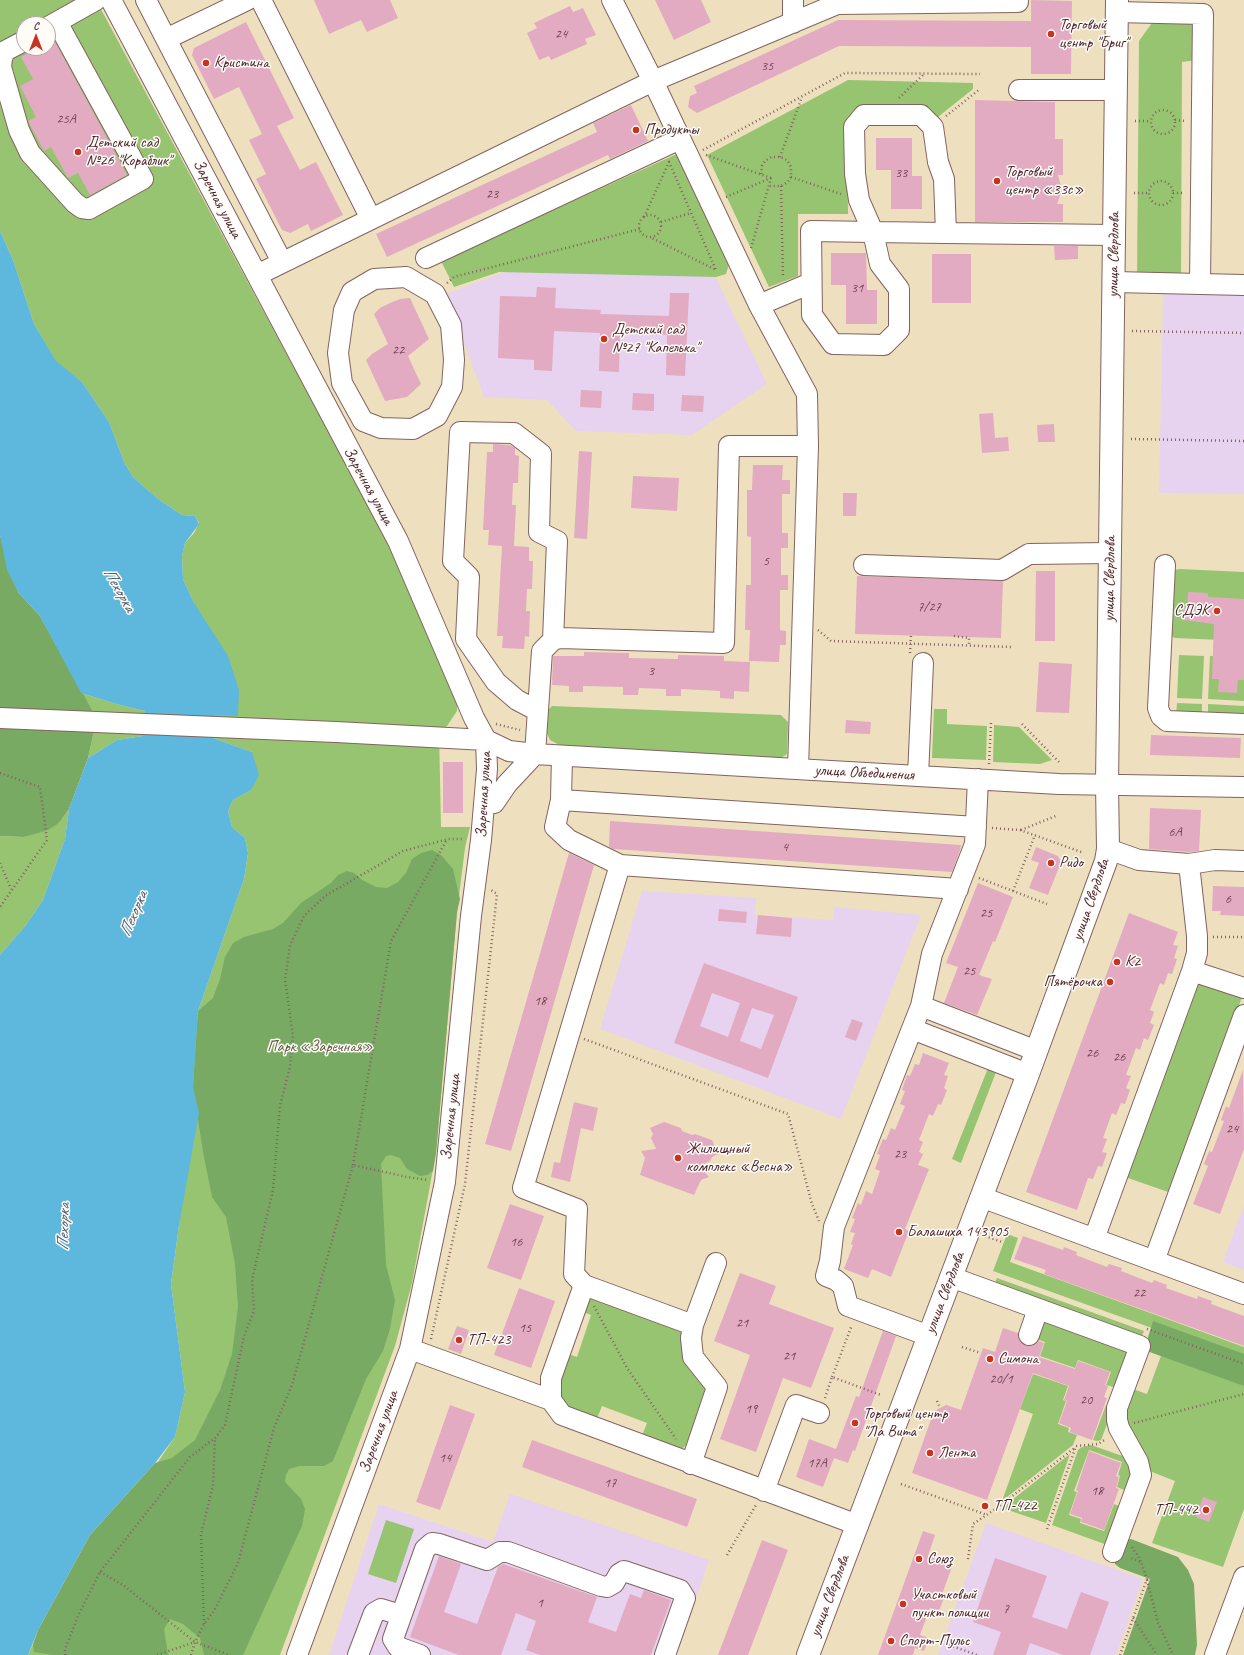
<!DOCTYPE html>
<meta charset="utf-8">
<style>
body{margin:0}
#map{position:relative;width:1244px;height:1655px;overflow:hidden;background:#eee0bf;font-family:Caveat,sans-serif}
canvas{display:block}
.north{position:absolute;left:16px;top:16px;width:40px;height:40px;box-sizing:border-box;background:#fdfcf7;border:1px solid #b5a4a5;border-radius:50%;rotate:0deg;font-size:11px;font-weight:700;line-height:16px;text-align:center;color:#4a1f2b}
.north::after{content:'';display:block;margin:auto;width:14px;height:18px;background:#c8321e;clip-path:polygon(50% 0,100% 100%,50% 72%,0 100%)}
</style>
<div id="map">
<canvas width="1244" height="1655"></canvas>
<div class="north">С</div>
</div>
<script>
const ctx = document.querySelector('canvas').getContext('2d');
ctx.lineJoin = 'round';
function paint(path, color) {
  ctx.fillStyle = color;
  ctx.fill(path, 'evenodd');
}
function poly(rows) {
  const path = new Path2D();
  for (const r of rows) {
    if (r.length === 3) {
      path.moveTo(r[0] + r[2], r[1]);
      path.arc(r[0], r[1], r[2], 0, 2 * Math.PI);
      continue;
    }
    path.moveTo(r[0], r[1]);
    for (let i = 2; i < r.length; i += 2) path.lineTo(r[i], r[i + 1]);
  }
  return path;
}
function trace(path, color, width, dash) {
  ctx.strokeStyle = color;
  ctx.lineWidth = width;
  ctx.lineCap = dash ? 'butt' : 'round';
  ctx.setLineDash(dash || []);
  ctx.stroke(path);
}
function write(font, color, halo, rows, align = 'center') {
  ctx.font = font + ' Caveat,sans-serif';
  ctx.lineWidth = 3;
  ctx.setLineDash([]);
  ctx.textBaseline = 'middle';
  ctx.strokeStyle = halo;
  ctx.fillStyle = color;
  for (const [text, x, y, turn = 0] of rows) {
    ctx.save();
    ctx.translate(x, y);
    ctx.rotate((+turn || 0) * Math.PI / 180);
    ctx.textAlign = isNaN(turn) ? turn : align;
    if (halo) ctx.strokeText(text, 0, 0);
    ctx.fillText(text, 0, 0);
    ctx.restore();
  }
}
paint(poly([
 [518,267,713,272,767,384,692,435,576,431,547,400,484,397,446,294],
 [1163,291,1244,292,1244,494,1159,493],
 [642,891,756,898,755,915,833,920,834,907,921,915,841,1119,600,1029],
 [1244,1205,1244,1270,1223,1262],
 [510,1494,709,1560,677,1655,329,1655,379,1504,493,1542],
 [986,1523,1143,1579,1116,1655,938,1655]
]), '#e7d2ef');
paint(poly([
 [0,0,96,0,388,543,457,703,457,711,447,726,439,730,441,827,470,827,465,848,457,912,436,1153,412,1283,395,1346,280,1655,28,1655,33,1644,175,1437,185,1392,171,1284,179,1225,198,1011,244,879,248,853,245,838,232,827,228,811,233,800,251,790,252,752,213,738,214,715,194,603,183,579,182,556,185,543,194,533,199,523,195,516,182,515,158,499,133,477,124,462,109,422,82,382,56,362,34,324,13,260,0,231],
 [24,24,48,24,48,48,24,48],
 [1189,19,1196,26,1197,60,1182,62,1181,279,1137,278,1139,41,1154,20],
 [848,80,973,83,973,89,933,121,847,122,848,214,798,214,798,276,769,287,707,155],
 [679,153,730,261,726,274,716,277,499,272,454,287,441,261],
 [1180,569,1244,572,1244,641,1175,638,1169,635,1173,570],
 [1179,655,1204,656,1202,699,1177,698],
 [1210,656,1244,658,1244,701,1208,699],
 [81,693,120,705,145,711,143,736,117,740,88,758,94,731,92,710],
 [1177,703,1202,704,1202,716,1176,715],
 [1208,704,1244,706,1244,718,1208,716],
 [552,706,781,715,788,722,787,754,778,760,569,750,550,740,545,729,546,712],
 [934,709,947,709,947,724,987,726,986,760,932,758],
 [994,725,1019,727,1052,760,1040,764,993,762],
 [69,809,65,839,43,900,26,925,0,955,0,836,24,837,59,823],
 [1196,980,1242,997,1171,1193,1125,1177],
 [990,1063,998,1067,961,1163,952,1159],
 [1007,1234,1018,1238,1010,1262,1244,1347,1244,1361,993,1271],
 [997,1278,1144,1331,1141,1338,994,1285],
 [589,1296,679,1324,707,1384,707,1393,689,1443,683,1448,673,1449,641,1438,647,1423,602,1406,596,1421,572,1413,559,1397,556,1380,565,1353,577,1357,591,1315,580,1311],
 [1047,1322,1125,1349,1128,1353,1117,1388,1106,1385,1111,1372,1078,1360,1075,1368,1040,1356,1045,1342,1036,1339,1042,1324],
 [1165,1345,1244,1374,1244,1509,1223,1567,1152,1543,1175,1481,1147,1470,1123,1420,1130,1388,1147,1394],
 [1033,1374,1068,1386,1063,1400,1066,1401,1058,1424,1069,1428,1068,1432,1077,1435,1073,1445,1002,1501,1033,1414,1020,1409],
 [1106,1405,1110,1407,1112,1411,1101,1440,1097,1441,1093,1440],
 [1091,1445,1131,1459,1135,1465,1129,1492,1117,1487,1120,1476,1118,1475,1122,1462,1089,1450,1074,1491,1077,1492,1069,1515,1081,1519,1080,1523,1104,1531,1114,1504,1124,1508,1110,1546,1052,1525,1078,1450,1082,1447],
 [1070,1454,1046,1523,1002,1508],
 [386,1520,414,1529,396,1583,368,1574]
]), '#97c471');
paint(poly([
 [0,535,18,592,40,616,92,710,94,731,88,758,69,809,59,823,48,830,24,837,0,836],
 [432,850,441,855,453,869,460,899,457,912,436,1153,433,1171,427,1175,420,1176,407,1169,400,1158,391,1155,386,1156,381,1164,386,1265,395,1300,390,1329,383,1351,366,1379,333,1461,324,1466,299,1466,289,1469,286,1475,285,1482,301,1499,305,1509,302,1526,243,1655,204,1655,200,1638,183,1624,170,1619,164,1629,168,1655,53,1655,34,1652,33,1644,38,1630,90,1535,155,1463,172,1458,195,1440,220,1390,232,1354,238,1307,235,1264,226,1217,212,1197,203,1152,193,1087,198,1011,213,998,220,979,225,957,233,943,244,937,273,929,283,923,301,903,331,883,338,875,347,871,354,873,362,880,376,887,387,888,398,882,406,873,412,859,421,853],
 [1153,1321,1244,1354,1244,1386,1144,1350],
 [1131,1539,1178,1557,1188,1570,1194,1584,1197,1645,1195,1655,1123,1655,1150,1579,1120,1568,1115,1564,1115,1558,1124,1540]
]), '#79aa63');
paint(poly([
 [0,231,13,260,34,324,56,361,82,382,109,422,124,462,133,477,158,499,182,515,195,516,199,524,185,543,182,556,183,579,194,603,228,656,239,690,238,716,214,715,213,738,252,752,259,775,251,790,233,800,228,811,232,827,245,838,248,853,244,879,198,1011,193,1087,199,1113,179,1225,171,1284,185,1392,175,1437,155,1463,90,1535,38,1630,28,1655,0,1655,0,955,26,925,43,900,65,839,69,809,88,758,117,740,143,736,145,711,120,705,81,693,40,616,18,592,7,570,0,535]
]), '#5eb7dc');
paint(poly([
 [314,0,390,0,398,18,367,32,361,20,329,34],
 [655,0,701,0,711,22,674,40],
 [1031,0,1072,1,1071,74,1031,74,1031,47,839,46,697,113,688,107,690,96,697,93,694,86,838,20,1031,21],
 [570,6,573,12,583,8,596,35,585,39,587,44,551,60,549,56,539,60,527,33,537,28,534,23],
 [246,22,294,118,277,126,300,170,316,162,343,215,311,231,308,224,290,233,282,230,256,179,266,174,249,140,262,134,239,87,214,99,192,55,194,48],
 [54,40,127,175,90,195,78,173,68,178,51,147,44,151,28,121,36,117,20,86,33,79,21,57,38,48,48,48,48,43],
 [975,100,1055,102,1055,139,1063,139,1063,175,1058,175,1062,190,1057,204,1063,204,1063,222,975,222],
 [631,105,648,141,610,159,608,155,387,257,376,234,597,132,593,123],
 [876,138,912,138,912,176,922,176,922,209,891,209,891,170,876,170],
 [1054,246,1078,246,1078,259,1055,260],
 [831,253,866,253,867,290,877,290,877,324,846,324,846,285,831,285],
 [932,254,971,254,971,303,932,303],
 [537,287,556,288,555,308,601,310,600,314,669,316,670,293,689,293,685,376,666,375,667,335,620,334,619,372,599,371,600,333,554,331,552,371,534,370,534,360,498,358,500,296,536,297],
 [410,298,429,339,408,356,421,384,407,397,385,401,366,360,372,354,388,344,374,314,380,308,390,303,400,299],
 [581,390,602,391,601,408,580,407],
 [633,393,654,394,654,411,632,410],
 [682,395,704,396,703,412,681,411],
 [993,413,995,438,1008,437,1009,451,982,453,979,414],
 [1054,424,1055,442,1038,442,1037,425],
 [493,444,510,445,515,448,515,455,519,456,518,483,513,483,512,505,516,505,514,546,529,547,529,561,533,561,532,589,527,589,526,611,530,611,529,637,525,636,524,649,502,648,503,636,497,636,502,546,488,545,489,530,483,530,487,452,493,452],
 [579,451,592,452,587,539,574,538],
 [753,465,783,465,782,480,790,480,790,494,782,494,782,533,788,533,788,548,781,548,781,575,788,575,788,590,780,590,780,630,786,631,786,645,780,645,779,662,749,661,750,630,745,630,746,585,751,585,751,537,747,536,747,490,752,490],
 [633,476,679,478,677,511,631,508],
 [843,493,857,493,856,516,843,516],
 [1036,571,1055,571,1055,641,1035,641],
 [857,576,1003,581,1001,638,855,634],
 [1188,592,1208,593,1208,597,1244,599,1244,680,1238,680,1237,693,1218,692,1219,679,1212,679,1214,624,1183,620,1183,607,1187,607],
 [584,652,629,653,629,658,678,659,678,655,724,656,724,661,750,662,749,692,734,691,734,699,720,698,720,691,681,689,681,696,666,696,666,689,639,688,638,695,623,695,623,687,583,686,583,692,569,692,569,686,552,685,553,656,584,656],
 [1039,662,1072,664,1069,713,1036,712],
 [846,720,871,722,870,734,845,733],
 [1151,735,1241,738,1240,758,1150,755],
 [443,762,463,762,463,813,443,813],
 [1150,808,1201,810,1199,851,1189,852,1149,849],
 [610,821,961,845,960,850,952,872,613,849,609,847],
 [1036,847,1058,856,1061,862,1048,895,1029,888,1039,863,1031,860],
 [569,853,594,865,511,1151,485,1144],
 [978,883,1013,897,995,942,993,941,979,975,992,979,977,1015,944,1003,958,967,946,963],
 [1213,886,1244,887,1244,916,1220,915,1221,911,1212,911],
 [719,909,747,912,746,923,718,921],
 [1129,913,1178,932,1173,945,1178,946,1174,958,1177,959,1172,974,1168,973,1164,985,1160,983,1150,1010,1154,1012,1150,1023,1154,1025,1148,1040,1144,1038,1140,1050,1136,1048,1126,1075,1131,1076,1126,1088,1130,1090,1125,1104,1121,1103,1116,1115,1112,1113,1103,1138,1107,1139,1102,1152,1107,1153,1102,1167,1098,1166,1093,1179,1088,1178,1077,1210,1026,1192],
 [758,915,792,918,791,937,756,934],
 [704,963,798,997,768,1078,674,1043],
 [712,993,740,1003,728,1037,700,1026],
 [752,1008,774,1015,761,1049,740,1041],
 [852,1019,863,1023,856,1041,845,1037],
 [923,1053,949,1063,944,1075,948,1076,944,1088,947,1090,941,1105,938,1104,933,1116,929,1114,919,1140,923,1142,919,1152,923,1154,918,1165,929,1169,905,1229,909,1231,891,1277,872,1269,868,1278,844,1269,853,1245,851,1244,855,1233,850,1232,855,1219,852,1218,858,1203,861,1205,866,1191,872,1194,880,1171,875,1169,880,1155,877,1154,883,1139,886,1140,891,1128,895,1130,905,1106,900,1104,905,1091,902,1090,907,1075,910,1076,915,1064,919,1065],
 [1243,1070,1244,1149,1220,1214,1193,1204,1208,1166,1204,1164,1209,1151,1212,1152,1224,1121,1221,1120,1226,1106,1229,1108],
 [574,1102,598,1108,593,1131,581,1128,570,1182,551,1177,554,1162,560,1163],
 [664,1122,681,1128,682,1131,692,1135,695,1134,712,1140,718,1154,712,1157,710,1161,700,1166,709,1177,701,1180,694,1195,640,1175,645,1158,641,1151,656,1149,651,1138,653,1134,650,1128],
 [510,1204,544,1216,521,1280,487,1268],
 [1023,1236,1063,1250,1064,1247,1077,1252,1076,1255,1107,1267,1109,1264,1122,1268,1121,1271,1152,1283,1154,1280,1167,1285,1166,1288,1197,1299,1198,1296,1212,1301,1211,1304,1244,1316,1244,1346,1044,1274,1046,1270,1014,1259],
 [740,1273,776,1286,769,1304,834,1328,811,1388,783,1378,756,1452,720,1439,750,1355,714,1341],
 [519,1288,555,1301,531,1368,494,1355],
 [457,1326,469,1330,461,1354,448,1349],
 [1003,1328,1018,1333,1020,1342,1026,1346,1032,1346,1039,1341,1044,1343,1039,1357,1075,1369,1078,1361,1110,1372,1105,1385,1108,1386,1104,1397,1107,1398,1092,1440,1070,1432,1071,1428,1059,1423,1067,1401,1064,1400,1069,1386,1033,1373,987,1500,912,1473,934,1411,946,1405,961,1410,983,1348,995,1352],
 [883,1331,896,1336,855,1451,853,1450,848,1463,834,1458,823,1487,796,1477,809,1439,836,1449,856,1396,859,1397],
 [450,1405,475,1414,440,1510,416,1502],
 [532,1440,697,1499,687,1527,522,1467],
 [1089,1451,1121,1463,1116,1476,1119,1477,1116,1488,1119,1489,1104,1530,1081,1522,1082,1518,1070,1514,1078,1491,1076,1490],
 [1203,1497,1217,1502,1209,1522,1196,1517],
 [923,1531,935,1535,928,1556,953,1564,941,1597,944,1598,939,1611,930,1608,920,1635,929,1638,924,1651,915,1648,913,1655,878,1655],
 [762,1540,788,1550,748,1655,718,1655],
 [439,1556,461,1564,444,1612,477,1624,498,1567,503,1564,597,1597,588,1622,616,1632,630,1594,641,1598,644,1590,671,1600,651,1655,540,1655,526,1650,536,1621,516,1613,501,1655,459,1655,410,1637],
 [995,1558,1047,1576,1032,1617,1067,1629,1081,1592,1109,1602,1090,1655,1063,1655,1030,1643,1026,1655,993,1655,1001,1632,973,1622]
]), '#e2abc1');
const minor = poly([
 [111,0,398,541,474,718,486,740,487,769,481,840,471,916,445,1182,410,1349,297,1655],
 [146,0,166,39],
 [247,0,166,39,282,262],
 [261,0,371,219],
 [612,0,653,81,759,305,807,394,808,446,798,769],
 [1116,12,1203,14,1200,284],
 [793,23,793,0],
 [48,27,96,0],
 [24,41,5,51,2,58,1,67,19,130,30,153,75,203,82,208,89,209,143,179,57,22],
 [1019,90,1116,90],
 [864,115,921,115,933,127,938,162,944,179,946,233,873,232,859,200,855,174,854,127,864,115],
 [811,231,873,232,880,264,899,289,899,330,884,345,833,344,812,315,811,231],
 [946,233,1114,235],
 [426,258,680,139],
 [257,275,653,81,837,4,1018,2],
 [406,277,435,294,451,325,454,360,452,387,437,416,413,429,381,428,363,421,342,383,338,353,344,310,352,292,374,279,406,277],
 [1114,282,1244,285],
 [759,305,811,283],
 [864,565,1002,570,1029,554,1110,553],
 [1165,565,1158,708,1161,716,1167,721,1244,724],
 [538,711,517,700,496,682,466,639,469,577,453,561,460,432,514,433,541,454,539,532,557,541,553,640],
 [0,718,336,732,486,740,509,751,535,754,918,776,1059,784,1244,787],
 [562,756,561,800,555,827,569,840,620,865,523,1188,577,1209,574,1274,584,1285,551,1378,551,1400,562,1415,858,1525],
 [918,776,923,663],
 [561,800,976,827],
 [494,803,507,784,535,754,542,651,553,640,560,638,724,643,729,446,808,446],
 [1108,849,1139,860,1189,864,1215,860,1244,861],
 [620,865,958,889],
 [1192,971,1244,988],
 [921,1006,1037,1051],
 [912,1029,1028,1074],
 [981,1197,1244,1294],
 [1094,1239,1192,971,1197,953,1197,936,1189,864],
 [1154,1261,1244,1015],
 [951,1277,1140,1346,1117,1408,1117,1420,1119,1428,1138,1462,1141,1475,1113,1552],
 [584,1285,693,1325],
 [1029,1335,1038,1309],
 [929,1336,848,1306,843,1286,836,1280,826,1276,830,1261,834,1227,921,1006,932,954,975,844,978,779],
 [410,1349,551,1400],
 [691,1464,717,1387,693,1357,691,1338,693,1325,716,1263],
 [764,1491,796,1405,819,1413],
 [358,1655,374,1613,381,1609,401,1615],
 [420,1655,398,1647,393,1639,425,1549,432,1543,439,1544,487,1560,500,1552,508,1552,601,1586,607,1587,614,1583,619,1574,624,1571,680,1590,685,1598,665,1655],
 [1215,1655,1244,1577]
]);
const major = poly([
 [808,1655,1028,1074,1106,861,1108,849,1107,784,1117,0]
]);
trace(minor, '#83635f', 22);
trace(major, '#83635f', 24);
trace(poly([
 [899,98,924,74],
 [1163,122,12],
 [946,116,980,89],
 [1175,120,1186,121],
 [1135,121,1151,121],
 [703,150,845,73,980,74],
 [706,155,771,178],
 [780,157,802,97],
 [761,174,762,166,765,161,771,157,780,157,787,160,791,167,791,177,788,182,781,186,770,186],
 [791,177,841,194],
 [1161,193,12],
 [781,186,783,278],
 [1134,193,1149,193],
 [1173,193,1185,193],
 [726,197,771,178],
 [650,226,11],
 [644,217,669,162,716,270,650,237],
 [661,222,691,213],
 [751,248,771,178],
 [447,283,454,277,640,229],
 [1132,331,1244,333],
 [1131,439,1244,441],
 [818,630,831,641,1012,647],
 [954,636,969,638,969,645],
 [910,653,911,635],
 [496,724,520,730],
 [1022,724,1059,762],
 [989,764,991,723],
 [0,773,40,787,47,840,0,907],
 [992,828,1020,830,1084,853],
 [1021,830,1058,815],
 [0,863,11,889],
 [979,878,1047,904],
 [1013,891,1035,835],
 [1213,937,1244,937],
 [584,1039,788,1114,812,1204,819,1221],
 [353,1165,391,941,447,839],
 [985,1236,1002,1242],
 [594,1306,627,1368,676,1439],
 [1147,1329,1244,1364],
 [431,1339,465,1184,497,894,491,890],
 [962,1347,981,1353],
 [832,1377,852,1325],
 [825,1398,832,1377,881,1395],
 [937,1401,940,1408],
 [1134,1423,1244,1394],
 [901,1484,987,1515],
 [1047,1529,1076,1446,1098,1444,1106,1439],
 [1132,1547,1141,1561],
 [727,1555,756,1505],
 [968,1559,973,1524,994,1510,1076,1447],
 [100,1572,123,1585,195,1642,229,1655],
 [1147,1580,1158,1623,1173,1655],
 [1133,1618,1157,1655],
 [204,1624,201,1535,213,1485,215,1438],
 [938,1641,977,1655],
 [65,1655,65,1649,78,1616,100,1572,190,1457,215,1438,225,1425,244,1336,254,1311,252,1280,273,1190,280,1106,290,1067,293,1036,285,980,290,945,304,916,325,896,403,851,448,839,464,839],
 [157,1655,195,1642],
 [191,1655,195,1642,204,1624,214,1611,238,1563,274,1428,292,1385,353,1165,407,1177,428,1180],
 [1120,1655,1147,1579,1141,1562,1129,1557]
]), '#83635f', 2.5, [1, 3]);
trace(minor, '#fff', 20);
trace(major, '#fff', 22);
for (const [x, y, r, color] of [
 [1051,34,4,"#c8321e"],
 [206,63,4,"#c8321e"],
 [636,130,4,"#c8321e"],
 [78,152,4,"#c8321e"],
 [997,181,4,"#c8321e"],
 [604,339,4,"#c8321e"],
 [1217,611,4,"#c8321e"],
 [1051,863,4,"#c8321e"],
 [1117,962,4,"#c8321e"],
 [1110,982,4,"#c8321e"],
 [678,1158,4,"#c8321e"],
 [899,1232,4,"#c8321e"],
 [459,1340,4,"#c8321e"],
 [990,1359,4,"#c8321e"],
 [855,1423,4,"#c8321e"],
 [930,1453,4,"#c8321e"],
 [985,1506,4,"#c8321e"],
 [1206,1510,4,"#c8321e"],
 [919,1559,4,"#c8321e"],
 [903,1604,4,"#c8321e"],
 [891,1641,4,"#c8321e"]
]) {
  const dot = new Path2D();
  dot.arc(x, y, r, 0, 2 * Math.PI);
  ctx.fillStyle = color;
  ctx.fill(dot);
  trace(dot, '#fdfcf7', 1.5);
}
write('14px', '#704250', null, [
 ["24",561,34],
 ["35",767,66],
 ["25А",66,119],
 ["33",901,173],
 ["23",492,194],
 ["31",857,288],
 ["22",398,350],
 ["5",766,561],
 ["7/27",929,607],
 ["3",651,671],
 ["6А",1175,832],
 ["4",785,847],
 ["6",1228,899],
 ["25",986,913],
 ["25",969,971],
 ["18",540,1001],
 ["26",1092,1053],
 ["26",1119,1057],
 ["24",1232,1129],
 ["23",900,1154],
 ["16",516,1242],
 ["22",1139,1293],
 ["21",742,1323],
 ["15",525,1328],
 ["21",789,1356],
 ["20/1",1001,1379],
 ["20",1086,1400],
 ["19",751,1409],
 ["14",445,1458],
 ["17А",817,1463],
 ["17",610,1483],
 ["18",1097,1491],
 ["1",540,1603],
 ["7",1006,1609]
]);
write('16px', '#4a1f2b', '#fdfcf7', [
 ["Торговый",1059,25],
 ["центр \"Бриг\"",1059,43],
 ["Кристина",214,63],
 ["Продукты",644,130],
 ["Детский сад",86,143],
 ["№26 \"Кораблик\"",86,161],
 ["Торговый",1005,172],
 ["центр «33с»",1005,190],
 ["Детский сад",612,330],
 ["№27 \"Капелька\"",612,348],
 ["СДЭК",1209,611,"right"],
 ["Ридо",1059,863],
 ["К2",1125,962],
 ["Пятёрочка",1102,982,"right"],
 ["Жилищный",686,1149],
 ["комплекс «Весна»",686,1167],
 ["Балашиха 143905",907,1232],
 ["ТП-423",467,1340],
 ["Симона",998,1359],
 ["Торговый центр",863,1414],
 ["\"Ла Вита\"",863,1432],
 ["Лента",938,1453],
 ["ТП-422",993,1506],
 ["ТП-442",1198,1510,"right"],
 ["Союз",927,1559],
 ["Участковый",911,1595],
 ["пункт полиции",911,1613],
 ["Спорт-Пульс",899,1641]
], 'left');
write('16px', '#4a1f2b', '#fdfcf7', [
 ["Заречная улица",217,199,62],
 ["улица Свердлова",1114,255,-89],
 ["Заречная улица",368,486,61],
 ["улица Свердлова",1110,579,-89],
 ["улица Объединения",864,773,3],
 ["Заречная улица",484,795,-87],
 ["улица Свердлова",1091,900,-71],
 ["Заречная улица",451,1117,-84],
 ["улица Свердлова",945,1293,-69],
 ["Заречная улица",379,1432,-70],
 ["улица Свердлова",830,1596,-69]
]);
write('16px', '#655944', '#fdfcf7', [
 ["Парк «Заречная»",320,1047]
]);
write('italic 17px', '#525c72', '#fdfcf7', [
 ["Пехорка",119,590,60],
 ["Пехорка",134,914,-67],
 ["Пехорка",64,1227,-88]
]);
</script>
